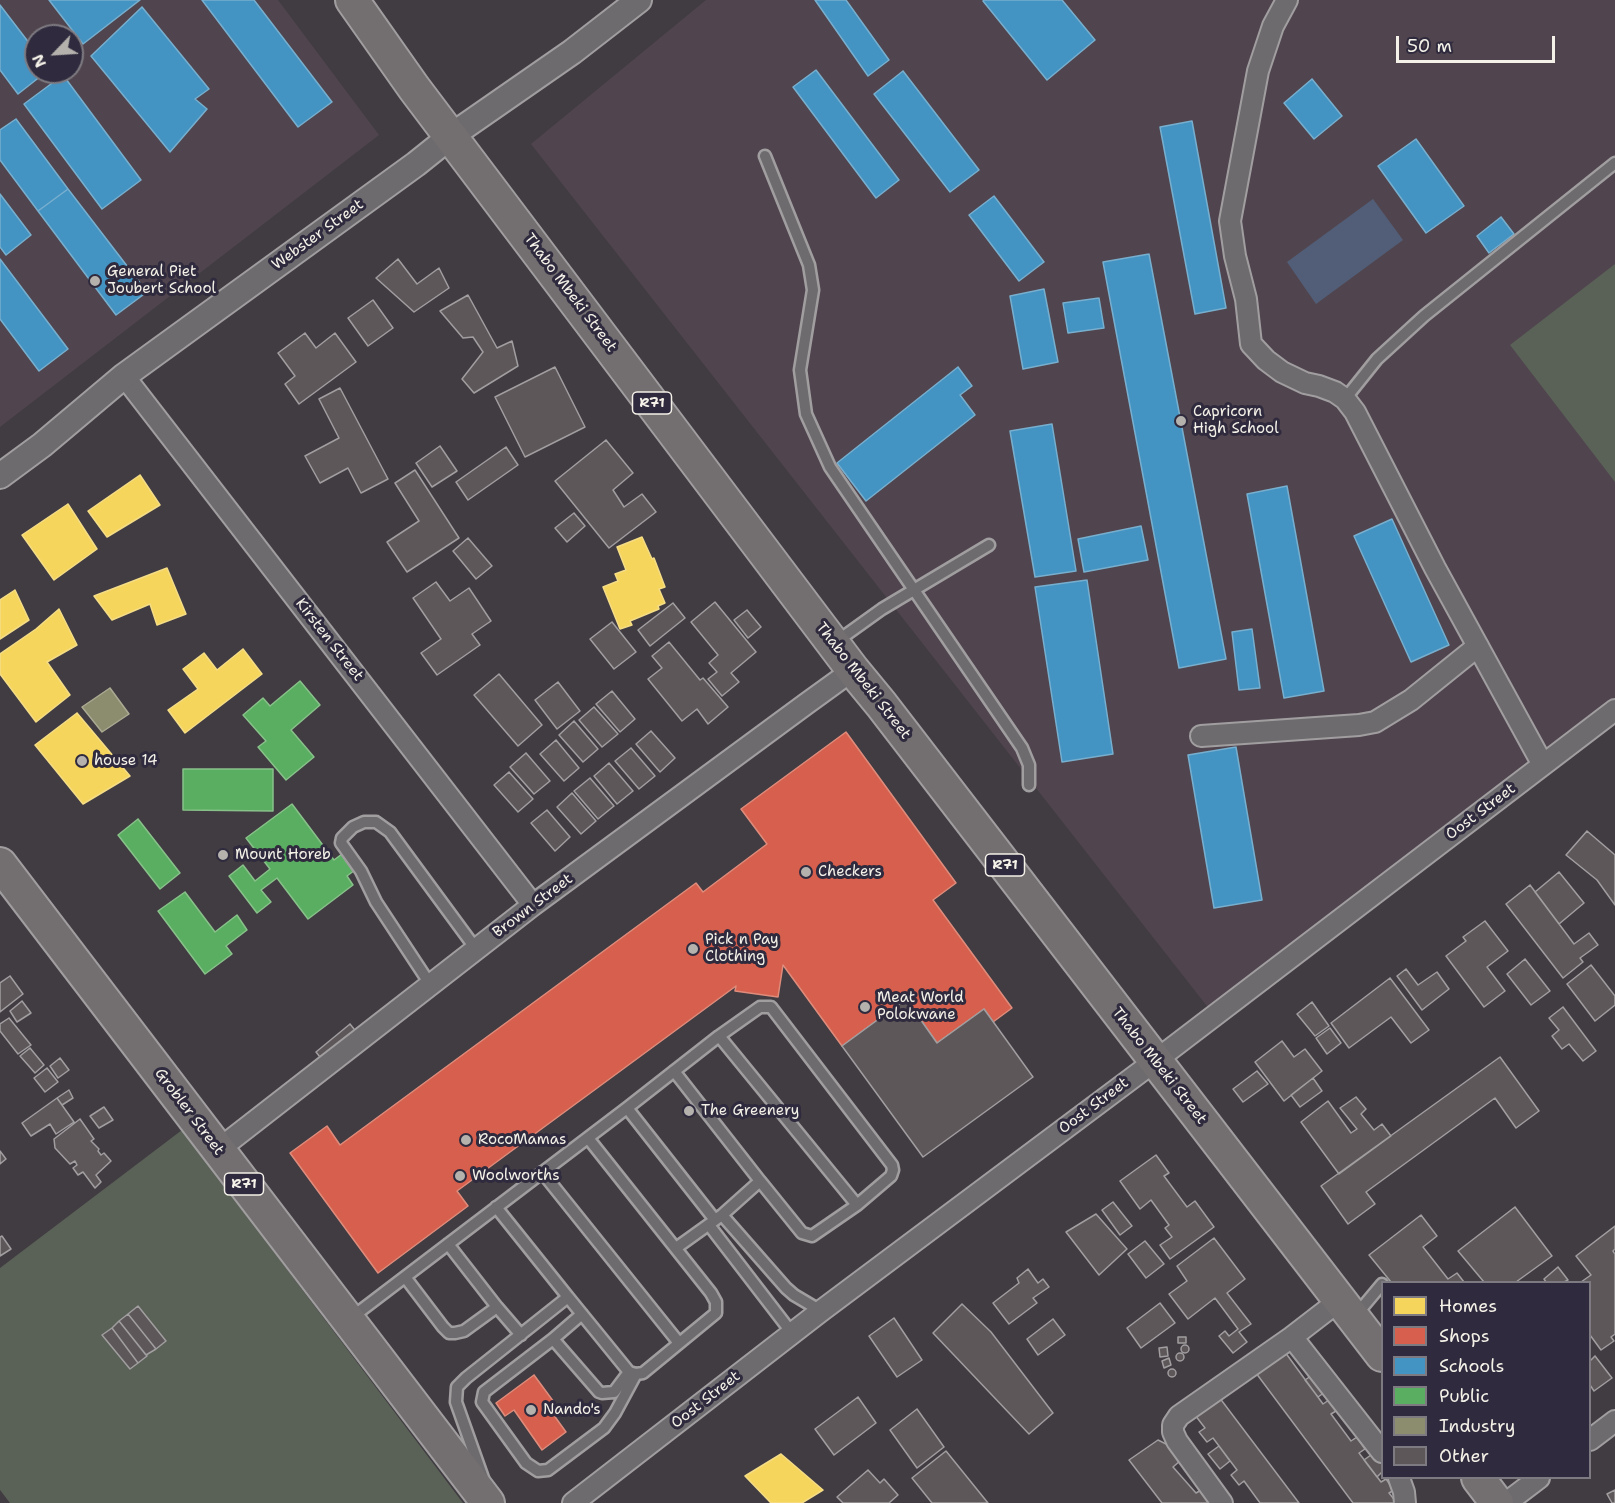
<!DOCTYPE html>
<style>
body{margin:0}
#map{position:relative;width:1615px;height:1503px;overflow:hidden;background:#413c42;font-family:"Shantell Sans",sans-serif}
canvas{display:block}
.legend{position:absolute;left:1381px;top:1281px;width:210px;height:198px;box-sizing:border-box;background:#2f2a3d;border:2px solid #7e7a81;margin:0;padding:8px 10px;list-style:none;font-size:18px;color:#f4f1e8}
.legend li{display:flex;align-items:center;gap:12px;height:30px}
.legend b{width:30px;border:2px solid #7e7a81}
.north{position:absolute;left:24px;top:24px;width:60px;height:60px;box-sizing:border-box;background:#2f2a3d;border:2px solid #7e7a81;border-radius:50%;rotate:245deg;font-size:16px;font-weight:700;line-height:24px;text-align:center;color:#f4f1e8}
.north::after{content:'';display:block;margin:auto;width:21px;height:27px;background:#b5b2ae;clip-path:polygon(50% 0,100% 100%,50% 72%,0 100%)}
.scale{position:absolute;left:1396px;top:36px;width:159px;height:27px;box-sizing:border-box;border:3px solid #f4f1e8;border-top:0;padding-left:8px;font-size:18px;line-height:21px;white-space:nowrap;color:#f4f1e8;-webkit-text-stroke:4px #2f2a3d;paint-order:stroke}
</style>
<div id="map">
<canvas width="1615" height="1503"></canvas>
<ul class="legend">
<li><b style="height:16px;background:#f6d55c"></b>Homes</li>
<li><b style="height:16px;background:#d6604d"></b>Shops</li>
<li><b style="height:16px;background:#4393c3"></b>Schools</li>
<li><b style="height:16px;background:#5aae61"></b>Public</li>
<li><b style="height:16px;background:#8c8c6e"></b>Industry</li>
<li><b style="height:16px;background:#5d575a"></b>Other</li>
</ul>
<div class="north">N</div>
<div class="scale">50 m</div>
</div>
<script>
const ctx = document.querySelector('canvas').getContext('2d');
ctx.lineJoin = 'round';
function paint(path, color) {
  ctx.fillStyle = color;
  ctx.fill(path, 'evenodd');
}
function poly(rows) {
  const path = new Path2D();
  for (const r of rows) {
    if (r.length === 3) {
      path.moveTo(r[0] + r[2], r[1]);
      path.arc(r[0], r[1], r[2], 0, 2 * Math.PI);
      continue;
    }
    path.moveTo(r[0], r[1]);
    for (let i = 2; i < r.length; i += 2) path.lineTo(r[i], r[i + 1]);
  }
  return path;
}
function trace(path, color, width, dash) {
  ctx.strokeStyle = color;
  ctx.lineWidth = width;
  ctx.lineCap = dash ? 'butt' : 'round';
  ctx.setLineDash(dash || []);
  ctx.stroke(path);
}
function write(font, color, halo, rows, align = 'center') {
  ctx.font = font + ' "Shantell Sans",sans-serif';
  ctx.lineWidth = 6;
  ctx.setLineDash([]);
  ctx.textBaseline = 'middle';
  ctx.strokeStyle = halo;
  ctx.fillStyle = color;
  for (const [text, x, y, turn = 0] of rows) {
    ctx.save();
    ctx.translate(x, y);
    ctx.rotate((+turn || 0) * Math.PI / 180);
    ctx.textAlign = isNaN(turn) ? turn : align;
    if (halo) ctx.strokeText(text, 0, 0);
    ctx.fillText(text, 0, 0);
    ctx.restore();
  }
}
paint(poly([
 [0,0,278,0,379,135,0,427],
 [36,36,72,36,72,72,36,72],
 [706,0,1615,0,1615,699,1210,1010,531,144]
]), '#50454e');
paint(poly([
 [1615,264,1615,482,1510,345],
 [182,1130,463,1503,10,1503,0,1490,0,1268]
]), '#5a6157');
paint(poly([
 [1373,199,1403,240,1316,304,1287,262]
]), '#525e78');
const homes = poly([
 [140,475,160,505,107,537,88,511,140,475],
 [68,504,97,549,54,580,22,535,68,504],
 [642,537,652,559,654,558,665,587,659,589,665,603,658,606,659,609,630,621,632,625,620,629,603,587,618,581,615,574,626,570,617,547,642,537],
 [167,568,186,614,157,625,150,604,112,620,94,596,167,568],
 [15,590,29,620,0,639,0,600,15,590],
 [59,609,77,645,47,662,70,695,36,722,0,674,0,654,36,629,59,609],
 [243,649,262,674,185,733,168,710,198,689,183,669,204,653,217,670,243,649],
 [77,713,130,776,83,804,35,745,77,713],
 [781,1454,823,1490,802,1503,771,1503,745,1476,781,1454]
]);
paint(homes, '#f6d55c');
trace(homes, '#f5dd86', 1.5);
const shops = poly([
 [846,732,956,883,933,900,1012,1008,993,1022,984,1009,937,1043,906,999,842,1046,783,965,778,997,735,991,736,986,457,1191,468,1206,378,1273,290,1153,327,1126,340,1145,696,883,703,892,767,844,741,809,846,732],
 [534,1375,559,1409,553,1414,566,1432,542,1450,514,1410,505,1416,496,1403,534,1375]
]);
paint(shops, '#d6604d');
trace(shops, '#df8c7c', 1.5);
const schools = poly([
 [49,0,140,0,83,44,49,0],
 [202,0,254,0,332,102,298,127,202,0],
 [815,0,846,0,889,60,868,76,815,0],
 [984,0,1062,0,1095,40,1047,80,983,1,984,0],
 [0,5,36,52,36,72,46,72,18,94,0,70,0,5],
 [142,7,209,89,195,99,207,109,170,152,91,56,142,7],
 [816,70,899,180,876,198,793,87,816,70],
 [903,71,979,170,950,192,874,94,903,71],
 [63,75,141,180,102,209,24,104,63,75],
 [1312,79,1342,116,1314,139,1284,103,1312,79],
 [16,119,68,189,38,211,0,160,0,130,16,119],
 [1192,121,1226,308,1195,314,1160,127,1192,121],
 [1416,139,1464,206,1426,233,1378,166,1416,139],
 [68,189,147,292,116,315,38,211,68,189],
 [0,194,31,235,6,255,0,247,0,194],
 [994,196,1044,262,1019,281,969,215,994,196],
 [1501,217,1514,234,1489,253,1477,236,1501,217],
 [1149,254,1226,659,1179,668,1103,262,1149,254],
 [0,259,68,349,39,371,0,319,0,259],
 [1044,289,1058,362,1023,369,1010,296,1044,289],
 [1099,298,1104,328,1068,333,1063,303,1099,298],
 [958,367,972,386,960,395,975,415,866,501,837,463,958,367],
 [1052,424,1076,571,1035,577,1010,431,1052,424],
 [1287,486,1324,691,1284,698,1247,494,1287,486],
 [1392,519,1449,645,1411,662,1354,536,1392,519],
 [1141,526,1148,560,1084,572,1078,539,1141,526],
 [1087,580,1113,754,1062,762,1035,587,1087,580],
 [1252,629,1260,688,1239,690,1232,632,1252,629],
 [1236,747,1262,900,1214,908,1188,755,1236,747]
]);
paint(schools, '#4393c3');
trace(schools, '#78afce', 1.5);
const public = poly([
 [300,681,320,705,291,730,314,757,286,780,258,747,266,741,243,715,263,698,270,706,300,681],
 [183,769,273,769,273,811,183,810,183,769],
 [292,804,334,860,342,854,355,870,347,876,353,885,308,919,277,878,261,890,271,902,257,913,229,876,243,865,255,881,270,869,246,838,292,804],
 [138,819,180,873,160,889,118,835,138,819],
 [185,892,215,932,237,915,247,930,226,946,232,954,205,974,158,911,185,892]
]);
paint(public, '#5aae61');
trace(public, '#88c28a', 1.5);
const industry = poly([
 [110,688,129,714,102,732,82,707,110,688]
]);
paint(industry, '#8c8c6e');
trace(industry, '#abaa93', 1.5);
const building = poly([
 [398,259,417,284,439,268,449,288,414,312,376,278,398,259],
 [468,295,497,348,512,341,518,366,474,393,462,379,483,352,473,337,463,338,440,311,468,295],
 [373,300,393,328,368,346,348,318,373,300],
 [305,333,316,348,335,333,356,362,299,404,285,384,295,376,278,353,305,333],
 [555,367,585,427,525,457,495,397,555,367],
 [340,388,388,479,361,493,348,468,320,483,305,456,339,438,319,399,340,388],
 [606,440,633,473,613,490,624,507,642,494,656,512,609,548,555,481,606,440],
 [440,446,457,471,432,487,416,463,440,446],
 [506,447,518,465,468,500,456,482,506,447],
 [415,470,459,538,407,572,387,542,419,521,395,483,415,470],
 [574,513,585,526,567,542,555,528,574,513],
 [468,538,492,566,476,579,453,551,468,538],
 [436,582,450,601,469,588,491,621,472,634,480,645,437,675,421,653,441,639,413,598,436,582],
 [715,602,756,652,731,673,739,682,722,696,708,679,717,672,709,663,718,655,691,622,715,602],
 [673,603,685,618,650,646,638,630,673,603],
 [747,610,761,627,748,638,734,620,747,610],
 [612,622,636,652,614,669,590,639,612,622],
 [669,642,700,680,703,678,728,707,708,724,697,709,682,721,648,679,662,668,652,656,669,642],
 [499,674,542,725,518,746,474,695,499,674],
 [558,682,580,711,557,729,535,700,558,682],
 [612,691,635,719,620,732,596,704,612,691],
 [594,707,618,734,602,747,579,720,594,707],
 [574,721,598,749,583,762,559,735,574,721],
 [651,731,675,758,660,772,636,744,651,731],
 [556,740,579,768,564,781,540,754,556,740],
 [631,748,655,776,639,789,615,761,631,748],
 [526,753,550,781,534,794,510,767,526,753],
 [609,763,633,791,617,804,594,776,609,763],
 [509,772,533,799,518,812,494,785,509,772],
 [590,778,614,806,598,819,574,791,590,778],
 [572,793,596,821,581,834,557,807,572,793],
 [547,810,570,837,555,851,531,823,547,810],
 [1587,831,1615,855,1615,905,1597,880,1566,855,1587,831],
 [1559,872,1584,903,1559,924,1535,892,1559,872],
 [1530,885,1574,944,1589,933,1598,945,1580,958,1583,962,1563,978,1506,904,1530,885],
 [1485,921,1508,951,1487,967,1505,991,1484,1007,1446,956,1466,941,1463,937,1485,921],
 [1525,959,1550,991,1531,1005,1507,974,1525,959],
 [1591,965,1615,996,1615,1005,1595,1021,1567,984,1591,965],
 [1406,969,1418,985,1437,972,1449,989,1422,1010,1397,976,1406,969],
 [10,976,23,994,0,1012,0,983,10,976],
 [1390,978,1429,1030,1411,1043,1391,1017,1349,1048,1331,1023,1390,978],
 [906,999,937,1043,984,1009,1033,1077,923,1157,842,1046,906,999],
 [22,1001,31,1013,17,1022,10,1011,22,1001],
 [1312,1002,1329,1026,1315,1036,1297,1014,1312,1002],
 [1563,1007,1596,1051,1583,1061,1569,1044,1562,1049,1552,1036,1559,1030,1549,1018,1563,1007],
 [9,1018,31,1045,18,1054,0,1031,0,1024,9,1018],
 [350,1024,358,1034,324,1062,316,1052,350,1024],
 [1330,1028,1341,1043,1327,1054,1316,1038,1330,1028],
 [1282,1041,1294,1057,1305,1049,1322,1071,1284,1101,1255,1062,1282,1041],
 [30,1048,44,1065,35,1073,20,1056,30,1048],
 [1500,1057,1539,1111,1516,1128,1495,1098,1366,1192,1375,1204,1348,1224,1321,1186,1500,1057],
 [60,1058,69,1070,58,1078,50,1066,60,1058],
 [47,1068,58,1082,45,1092,34,1078,47,1068],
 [1257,1071,1268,1084,1243,1102,1233,1089,1257,1071],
 [1313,1078,1322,1091,1300,1107,1291,1095,1313,1078],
 [69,1090,73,1098,62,1105,57,1098,69,1090],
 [1356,1097,1366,1109,1361,1114,1374,1130,1382,1124,1391,1136,1339,1174,1301,1122,1328,1101,1351,1133,1357,1129,1340,1108,1356,1097],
 [57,1098,74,1122,56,1134,50,1124,31,1136,22,1123,57,1098],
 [104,1107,113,1120,99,1128,90,1116,104,1107],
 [80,1119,94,1139,91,1141,99,1149,98,1151,101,1155,104,1153,111,1161,96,1175,101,1182,95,1188,83,1172,78,1175,73,1168,77,1165,75,1161,70,1164,55,1148,54,1139,80,1119],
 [0,1151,6,1159,0,1164,0,1151],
 [1156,1155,1169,1173,1164,1176,1187,1207,1195,1201,1214,1227,1170,1259,1160,1245,1172,1237,1165,1228,1169,1225,1151,1200,1140,1209,1120,1181,1156,1155],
 [1113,1202,1132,1226,1120,1235,1102,1210,1113,1202],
 [1515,1207,1552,1256,1516,1282,1484,1282,1458,1251,1515,1207],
 [1096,1214,1127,1249,1099,1275,1066,1232,1096,1214],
 [1421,1215,1437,1236,1423,1247,1448,1279,1457,1273,1464,1282,1391,1282,1369,1255,1421,1215],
 [1615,1226,1615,1249,1613,1251,1615,1254,1615,1334,1611,1337,1614,1341,1601,1350,1590,1335,1590,1282,1581,1282,1591,1275,1576,1256,1615,1226],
 [2,1236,11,1249,0,1256,0,1237,2,1236],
 [1214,1238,1245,1279,1227,1293,1251,1324,1239,1332,1247,1342,1233,1353,1219,1336,1225,1331,1229,1336,1238,1329,1215,1298,1188,1319,1169,1294,1187,1281,1177,1266,1214,1238],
 [1145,1241,1164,1264,1146,1278,1128,1254,1145,1241],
 [1558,1267,1568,1280,1564,1282,1546,1282,1544,1279,1558,1267],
 [1028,1269,1038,1283,1043,1279,1049,1287,1033,1298,1037,1303,1009,1324,993,1303,1019,1283,1017,1278,1028,1269],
 [1160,1303,1175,1323,1141,1348,1127,1328,1160,1303],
 [962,1304,991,1332,1053,1413,1029,1434,933,1333,962,1304],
 [138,1306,166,1341,156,1349,128,1314,138,1306],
 [128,1314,156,1349,146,1355,119,1321,128,1314],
 [894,1318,922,1360,897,1377,869,1336,894,1318],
 [1053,1319,1065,1335,1038,1355,1027,1339,1053,1319],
 [119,1321,147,1356,138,1363,112,1328,119,1321],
 [112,1328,138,1363,130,1369,102,1335,112,1328],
 [1178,1337,1186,1337,1186,1343,1178,1343,1178,1337],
 [1185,1349,4],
 [1167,1347,1168,1356,1160,1357,1159,1348,1167,1347],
 [1282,1348,1323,1404,1329,1400,1336,1411,1331,1414,1351,1441,1357,1437,1365,1449,1359,1453,1381,1482,1386,1479,1394,1490,1389,1493,1397,1503,1353,1503,1253,1369,1282,1348],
 [1180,1357,4],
 [1595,1356,1612,1378,1594,1391,1590,1385,1590,1361,1595,1356],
 [1169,1358,1171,1365,1164,1368,1162,1361,1169,1358],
 [1172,1373,4],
 [1314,1374,1328,1390,1318,1397,1305,1380,1314,1374],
 [858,1397,876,1423,834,1455,815,1429,858,1397],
 [1219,1397,1299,1503,1260,1503,1244,1481,1239,1485,1231,1475,1237,1470,1213,1438,1207,1442,1199,1432,1205,1428,1195,1415,1219,1397],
 [917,1409,944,1447,917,1468,890,1430,917,1409],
 [1158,1440,1172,1447,1180,1461,1173,1467,1196,1493,1203,1489,1210,1501,1207,1503,1162,1503,1129,1460,1158,1440],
 [1219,1446,1230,1461,1220,1469,1208,1454,1219,1446],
 [946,1451,988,1503,932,1503,912,1478,946,1451],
 [1375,1452,1382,1463,1382,1472,1377,1477,1364,1460,1375,1452],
 [868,1470,880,1483,884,1479,898,1495,889,1503,843,1503,837,1497,868,1470],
 [1615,1490,1615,1503,1612,1503,1607,1494,1615,1490]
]);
paint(building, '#5d575a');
trace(building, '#a19ea0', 1.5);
const service = poly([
 [765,156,809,265,813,290,800,370,806,414,830,467,1022,748,1029,765,1029,785],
 [1345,399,1377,359,1424,316,1615,163],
 [836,642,882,609,989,545],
 [430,984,376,902,361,871,341,843,342,838,353,827,364,822,376,822,390,832,476,949],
 [719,1036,857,1205],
 [674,1071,760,1181],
 [627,1108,715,1220],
 [542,1172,679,1343],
 [722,1215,786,1288,794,1295,821,1311],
 [709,1225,792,1333],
 [448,1244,497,1307,521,1335],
 [405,1277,443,1327,449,1333,455,1333,464,1331,497,1307],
 [568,1297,629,1372,636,1374,643,1373,716,1313,716,1302,711,1293,588,1138],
 [582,1314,553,1339,484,1392,482,1402,526,1463,538,1471,548,1470,604,1428,615,1413,636,1374],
 [1356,1315,1382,1284],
 [351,1318,627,1108,719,1036,760,1007,771,1007,892,1165,893,1170,891,1176,857,1205,812,1236,802,1233,760,1181,722,1215,676,1248],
 [553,1339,599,1392,602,1393,614,1392,629,1372],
 [483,1478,456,1402,457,1387,466,1378,568,1297,496,1207]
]);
const minor = poly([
 [1287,0,1273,26,1258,71,1230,221,1235,256,1246,299,1251,344,1266,360,1282,372,1305,383,1319,386,1335,392,1345,399,1355,412,1435,568,1543,765],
 [124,376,533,905],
 [1201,736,1359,725,1375,722,1411,700,1478,646],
 [218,1150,533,905,806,704,853,670],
 [1292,1337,1382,1452],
 [1590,1440,1615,1421],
 [1399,1478,1404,1492,1405,1503],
 [573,1503,821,1311,1155,1061,1615,710],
 [1222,1503,1177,1441,1173,1432,1173,1425,1179,1416,1292,1337,1340,1300],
 [1506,1503,1539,1478]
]);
const tertiary = poly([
 [0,476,42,445,124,376,416,164,451,136,572,52,639,0]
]);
const primary = poly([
 [352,0,414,88,853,670,881,704,1382,1355],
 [0,864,488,1503],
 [1478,1478,1497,1503]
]);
trace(service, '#a19ea0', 15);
trace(minor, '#a19ea0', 24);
trace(tertiary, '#a19ea0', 28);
trace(primary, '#a19ea0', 36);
trace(service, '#6e6b6e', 10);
trace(minor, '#6e6b6e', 20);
trace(tertiary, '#6e6b6e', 24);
trace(primary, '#736f71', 32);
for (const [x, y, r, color] of [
 [95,281,6,"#b5b2ae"],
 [1181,421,6,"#b5b2ae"],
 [82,761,6,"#b5b2ae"],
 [223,855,6,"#b5b2ae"],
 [806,872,6,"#b5b2ae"],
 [693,949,6,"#b5b2ae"],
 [865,1007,6,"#b5b2ae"],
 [689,1111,6,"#b5b2ae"],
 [466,1140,6,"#b5b2ae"],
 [460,1176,6,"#b5b2ae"],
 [531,1410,6,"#b5b2ae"]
]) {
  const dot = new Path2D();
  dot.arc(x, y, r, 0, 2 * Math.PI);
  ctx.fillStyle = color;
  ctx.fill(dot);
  trace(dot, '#2f2a3d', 2);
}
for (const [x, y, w] of [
 [652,403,39],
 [1005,865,39],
 [244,1184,39]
]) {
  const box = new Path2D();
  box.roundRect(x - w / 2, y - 11, w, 22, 4.5);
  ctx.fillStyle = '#2f2a3d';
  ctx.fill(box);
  trace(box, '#f4f1e8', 1.5);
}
write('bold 14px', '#f4f1e8', null, [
 ["R71",652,403],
 ["R71",1005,865],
 ["R71",244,1184]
]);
write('15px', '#f4f1e8', '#2f2a3d', [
 ["Webster Street",318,235,-36],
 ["Thabo Mbeki Street",570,293,53],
 ["Kirsten Street",329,640,52],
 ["Thabo Mbeki Street",863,681,52],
 ["Oost Street",1481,812,-37],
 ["Brown Street",533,906,-37],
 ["Thabo Mbeki Street",1159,1066,52],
 ["Oost Street",1094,1106,-37],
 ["Grobler Street",189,1112,53],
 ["Oost Street",706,1400,-38]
]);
write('15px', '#f4f1e8', '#2f2a3d', [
 ["General Piet",107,272],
 ["Joubert School",107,289],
 ["Capricorn",1193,412],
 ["High School",1193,429],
 ["house 14",94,761],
 ["Mount Horeb",235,855],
 ["Checkers",818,872],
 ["Pick n Pay",705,940],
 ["Clothing",705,957],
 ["Meat World",877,998],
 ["Polokwane",877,1015],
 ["The Greenery",701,1111],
 ["RocoMamas",478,1140],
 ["Woolworths",472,1176],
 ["Nando's",543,1410]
], 'left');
</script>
